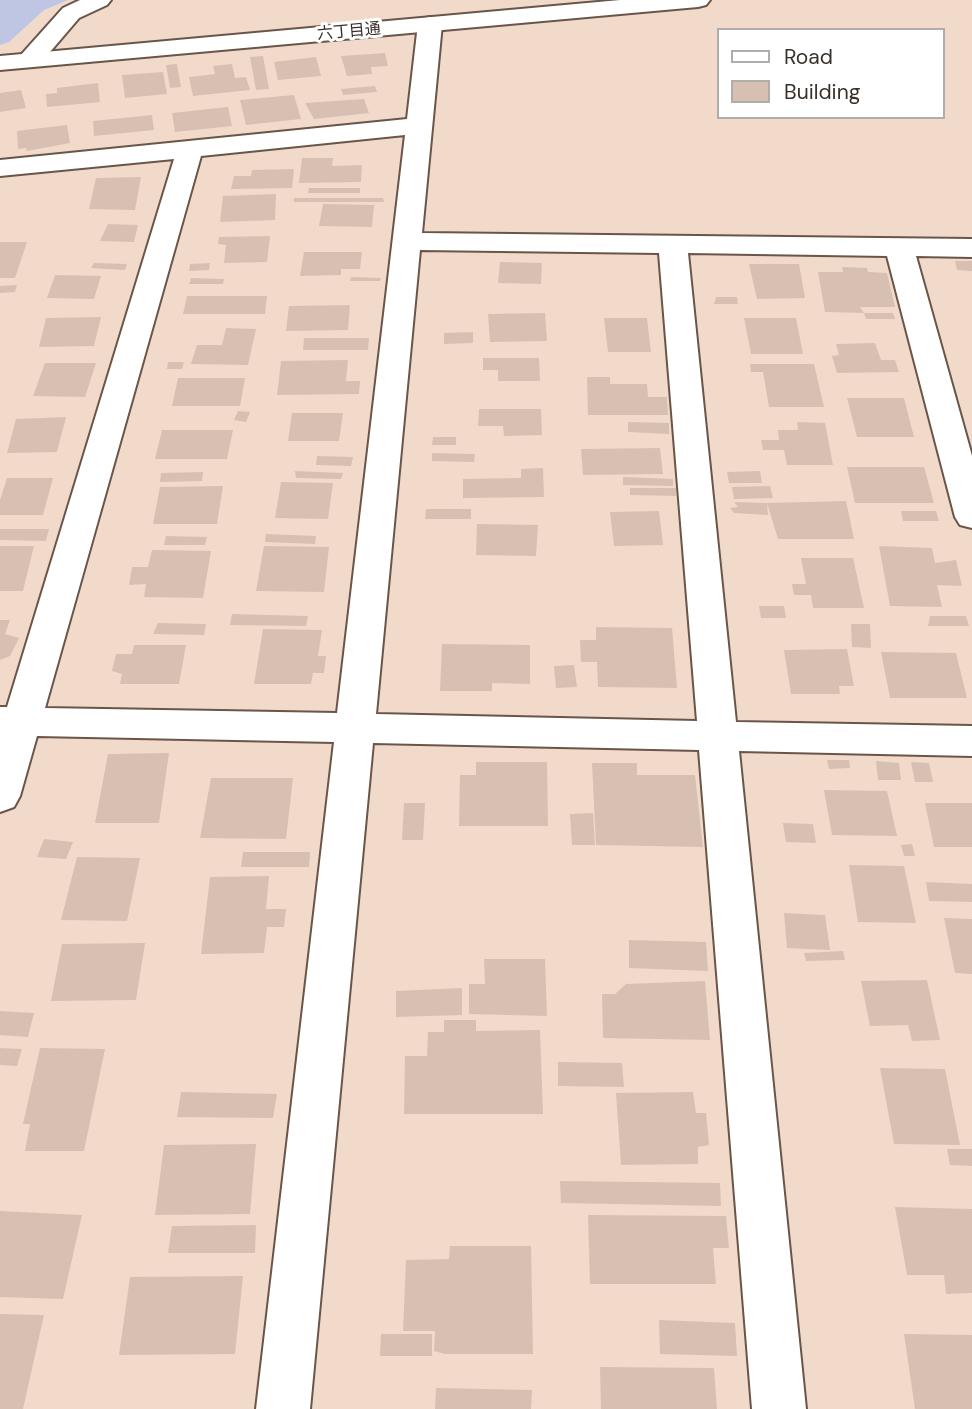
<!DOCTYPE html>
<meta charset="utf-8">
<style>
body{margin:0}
#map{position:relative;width:972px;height:1409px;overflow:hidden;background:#f2dacb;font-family:"DM Sans",sans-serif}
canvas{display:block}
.legend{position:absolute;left:717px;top:28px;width:228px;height:91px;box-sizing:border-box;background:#fff;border:2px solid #b0acaa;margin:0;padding:9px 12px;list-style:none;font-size:21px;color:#39302a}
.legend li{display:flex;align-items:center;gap:14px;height:35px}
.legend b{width:35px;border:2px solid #b0acaa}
</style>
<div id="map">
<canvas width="972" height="1409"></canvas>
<ul class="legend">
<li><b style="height:9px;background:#fff"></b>Road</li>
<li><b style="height:19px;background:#d7c0b1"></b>Building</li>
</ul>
</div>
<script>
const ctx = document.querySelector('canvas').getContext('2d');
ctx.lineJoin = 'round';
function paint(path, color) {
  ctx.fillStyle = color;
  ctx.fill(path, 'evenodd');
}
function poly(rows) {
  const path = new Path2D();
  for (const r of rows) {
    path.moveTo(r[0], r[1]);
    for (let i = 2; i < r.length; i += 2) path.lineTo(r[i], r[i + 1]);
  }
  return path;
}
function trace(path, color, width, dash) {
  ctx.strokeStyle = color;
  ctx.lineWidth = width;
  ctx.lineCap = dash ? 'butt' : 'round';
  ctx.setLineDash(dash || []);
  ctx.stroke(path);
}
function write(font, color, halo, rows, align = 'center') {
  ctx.font = font + ' "DM Sans","Noto Sans JP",sans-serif';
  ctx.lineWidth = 6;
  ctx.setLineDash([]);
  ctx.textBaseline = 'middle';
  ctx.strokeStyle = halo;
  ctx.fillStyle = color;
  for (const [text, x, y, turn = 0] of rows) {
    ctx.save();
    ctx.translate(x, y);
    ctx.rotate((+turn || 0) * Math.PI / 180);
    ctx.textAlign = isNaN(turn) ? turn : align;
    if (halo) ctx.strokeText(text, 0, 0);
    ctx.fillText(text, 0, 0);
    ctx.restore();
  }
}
paint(poly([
 [0,0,68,0,44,10,9,42,0,45]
]), '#bec6e3');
paint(poly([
 [385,53,388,66,371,67,372,74,347,76,341,56],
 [263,56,269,89,256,90,250,57],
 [316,57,321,76,278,80,274,62],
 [177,64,181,87,170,88,166,65],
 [232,64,235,78,246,77,250,90,193,96,189,77,215,74,213,66],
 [163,72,167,94,125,98,122,75],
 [98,83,100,102,47,107,46,94,57,93,57,88],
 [375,86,377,92,343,95,341,89],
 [21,90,26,108,0,112,0,93],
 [294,95,301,119,246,125,240,100],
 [364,99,369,113,314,119,305,103],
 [228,107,232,126,175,132,172,113],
 [152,115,154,130,94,136,93,121],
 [67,125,70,143,27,151,26,148,18,149,17,131],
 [302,158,333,158,332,166,362,165,361,182,299,183],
 [294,169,292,188,231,189,234,176,251,176,252,170],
 [141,177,135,210,89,209,96,178],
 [309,188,360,188,360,193,308,193],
 [276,194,275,220,220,222,223,196],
 [294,198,383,198,384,202,294,202],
 [323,204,374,205,372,227,319,226],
 [108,224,138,225,134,242,100,241],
 [270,236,267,262,224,263,226,245,218,244,219,237],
 [0,242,27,242,15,278,0,278],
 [304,252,362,252,360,269,341,269,341,275,300,276],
 [955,261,972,261,972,271,957,270],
 [500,262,542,263,541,284,498,283],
 [94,263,127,264,125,270,91,268],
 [210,263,209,270,189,271,190,264],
 [749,264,799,264,805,298,757,299],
 [842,267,867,268,868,272,887,273,895,307,860,307,864,313,825,312,818,272,843,272],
 [55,275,101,276,94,299,47,298],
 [351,277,381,278,380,281,350,281],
 [191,278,224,279,223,284,189,284],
 [17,285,15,292,0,293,0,286],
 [187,296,267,296,265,314,183,314],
 [716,297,737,297,738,304,714,304],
 [350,305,348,330,286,331,289,306],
 [545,313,547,341,490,342,488,314],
 [864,313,893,313,895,319,866,319],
 [101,317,94,346,39,347,46,318],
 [604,318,647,318,651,352,608,352],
 [744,318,796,318,803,354,751,354],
 [226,328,256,329,248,365,191,364,197,345,222,345],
 [473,332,473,343,444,344,444,333],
 [304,338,369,338,368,350,303,350],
 [875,343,881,360,895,360,899,372,837,373,832,356,839,355,836,344],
 [483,358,539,358,540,381,498,381,498,370,483,370],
 [348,360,346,381,360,381,359,394,277,395,281,361],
 [168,362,184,362,182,369,167,369],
 [45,363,96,363,85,397,33,396],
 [750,364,814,364,824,407,769,407,763,372,751,372],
 [587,377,610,377,610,384,647,384,648,397,667,397,668,415,588,415],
 [178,378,245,378,240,406,172,406],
 [847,398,904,398,914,437,857,437],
 [479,409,541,409,542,435,504,436,503,426,478,426],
 [238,411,250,412,246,422,234,420],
 [292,413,343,413,339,441,288,441],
 [66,417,57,452,7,453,16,419],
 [628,422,669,423,669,434,628,432],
 [797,422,825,423,833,465,787,465,784,450,763,450,761,440,779,440,778,430,798,430],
 [162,430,233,430,227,459,155,459],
 [433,437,456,437,456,445,432,445],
 [660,448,663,474,583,475,581,449],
 [432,453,475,454,474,462,432,461],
 [317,456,353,457,351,466,316,465],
 [847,467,924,467,934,503,855,503],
 [543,468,544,497,463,498,463,479,521,478,521,469],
 [295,471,343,473,341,479,296,478],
 [760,471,762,483,729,483,727,472],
 [203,472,202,481,160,482,161,473],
 [623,477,673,479,673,486,623,485],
 [7,478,53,478,43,515,0,515,0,500],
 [281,482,333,483,328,519,275,518],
 [223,486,217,524,153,524,160,487],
 [770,486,773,498,734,499,732,487],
 [630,488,676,488,676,496,630,495],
 [846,501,854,539,778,539,767,503],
 [734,502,767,503,768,515,734,513,730,508,738,507],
 [426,509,471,509,471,519,425,519],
 [659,511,663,545,614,546,610,512],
 [901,511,936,511,939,521,903,521],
 [477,524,538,525,536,556,476,555],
 [0,529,49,529,46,541,0,540],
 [266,534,316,536,315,544,265,542],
 [166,536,207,537,205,545,164,545],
 [0,546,34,546,23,591,0,591],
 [264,546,329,547,324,592,256,591],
 [879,546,932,548,935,563,956,560,962,586,937,585,942,607,890,606],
 [152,550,211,551,203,598,144,597,146,584,129,585,132,567,148,567],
 [801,558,853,558,864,608,813,608,811,595,794,595,792,584,806,584],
 [759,606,784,606,786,618,761,618],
 [232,614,308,616,306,626,230,625],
 [930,616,966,616,969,626,928,626],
 [0,620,10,620,5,634,19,638,10,656,0,660],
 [158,623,206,624,204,635,153,634],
 [851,624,870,624,871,648,852,647],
 [596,627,672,628,677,688,598,687,597,662,581,662,580,640,596,640],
 [263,629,322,630,318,656,326,656,324,673,313,673,311,684,254,684],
 [442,644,530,645,530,684,492,683,492,691,440,691],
 [134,645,186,645,179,684,120,684,122,674,112,671,116,654,132,654],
 [847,649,854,686,839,686,840,694,791,694,784,650],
 [881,652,956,653,967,698,890,698],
 [574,665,577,687,556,688,554,666],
 [169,753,159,823,95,823,108,754],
 [827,760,849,760,850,768,829,769],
 [876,761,899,763,901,780,878,780],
 [476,762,547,762,548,826,459,826,460,775,476,775],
 [911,762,929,763,933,782,915,782],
 [592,763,637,763,637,775,695,775,703,847,596,845],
 [211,778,293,778,286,839,200,838],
 [824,790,887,791,897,836,832,835],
 [404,803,425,803,423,840,402,840],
 [925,803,972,803,972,847,934,847],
 [593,813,595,845,572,845,570,814],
 [783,823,813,824,816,843,786,842],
 [44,839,73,842,66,859,37,857],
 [912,844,915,856,904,856,901,845],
 [243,852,310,852,309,867,241,867],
 [77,857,140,858,127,921,61,920],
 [849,865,904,866,916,923,858,922],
 [269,876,266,909,286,909,284,927,267,927,264,953,201,954,210,877],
 [926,882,972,884,972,902,929,901],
 [784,913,825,915,830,950,787,948],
 [944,918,972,919,972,974,955,973],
 [629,940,706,942,708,971,629,968],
 [145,943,136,1000,51,1001,62,944],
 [843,951,845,960,806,961,804,953],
 [484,959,545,959,547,1016,469,1014,469,984,485,984],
 [927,980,940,1040,912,1041,908,1025,870,1026,861,981],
 [705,981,710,1040,603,1038,602,994,615,994,626,984],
 [462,988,462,1015,396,1017,396,991],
 [0,1011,34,1013,28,1037,0,1035],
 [444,1020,476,1020,476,1031,540,1030,543,1114,404,1114,405,1056,427,1056,428,1032,444,1032],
 [0,1048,22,1049,17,1066,0,1065],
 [40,1048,105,1049,84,1151,25,1151,30,1124,23,1124],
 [558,1062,622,1063,624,1087,558,1086],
 [880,1068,945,1069,960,1145,894,1144],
 [181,1092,277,1094,273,1118,177,1117],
 [693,1092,696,1113,706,1113,709,1145,698,1147,698,1164,621,1165,616,1093],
 [256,1144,250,1214,155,1215,164,1145],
 [947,1149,972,1149,972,1166,950,1165],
 [560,1181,720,1183,721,1206,561,1203],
 [895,1207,972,1209,972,1293,946,1294,944,1275,907,1275],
 [0,1211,82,1215,63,1299,0,1297],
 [588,1215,726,1216,729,1248,713,1248,716,1284,590,1284],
 [256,1225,255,1253,168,1253,172,1226],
 [450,1246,531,1246,533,1354,445,1354,434,1351,435,1331,403,1331,406,1260,449,1259],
 [243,1276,235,1354,119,1355,130,1277],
 [0,1314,44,1315,23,1409,0,1409],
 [659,1320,735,1323,737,1356,660,1354],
 [381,1334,432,1334,432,1356,380,1356],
 [904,1334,972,1335,972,1409,915,1409],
 [600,1367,714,1368,717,1409,601,1409],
 [436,1388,532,1390,531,1409,435,1409]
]), '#d7c0b1');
const minor = poly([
 [80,0,111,0,107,5,79,18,38,66,20,66,17,61,20,56,63,8,80,0],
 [430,17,438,19,442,24,422,233,972,239,972,257,916,256,972,456,972,528,960,525,955,517,887,256,688,253,736,722,972,726,972,756,739,751,806,1409,752,1409,699,750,373,743,310,1409,256,1409,334,742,37,736,20,796,14,807,0,812,0,707,7,707,174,159,0,176,0,160,407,119,418,24,422,19,430,17],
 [405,135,337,713,45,708,201,156,405,135],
 [420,250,659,253,697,721,376,714,420,250]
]);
const tertiary = poly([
 [620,0,710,0,706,5,698,7,0,70,0,56,620,0]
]);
trace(minor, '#6a5549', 4);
trace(tertiary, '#6a5549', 4);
paint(minor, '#fff');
paint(tertiary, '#fff');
write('16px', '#39302a', '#fff', [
 ["六丁目通",349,32,-5]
]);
</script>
